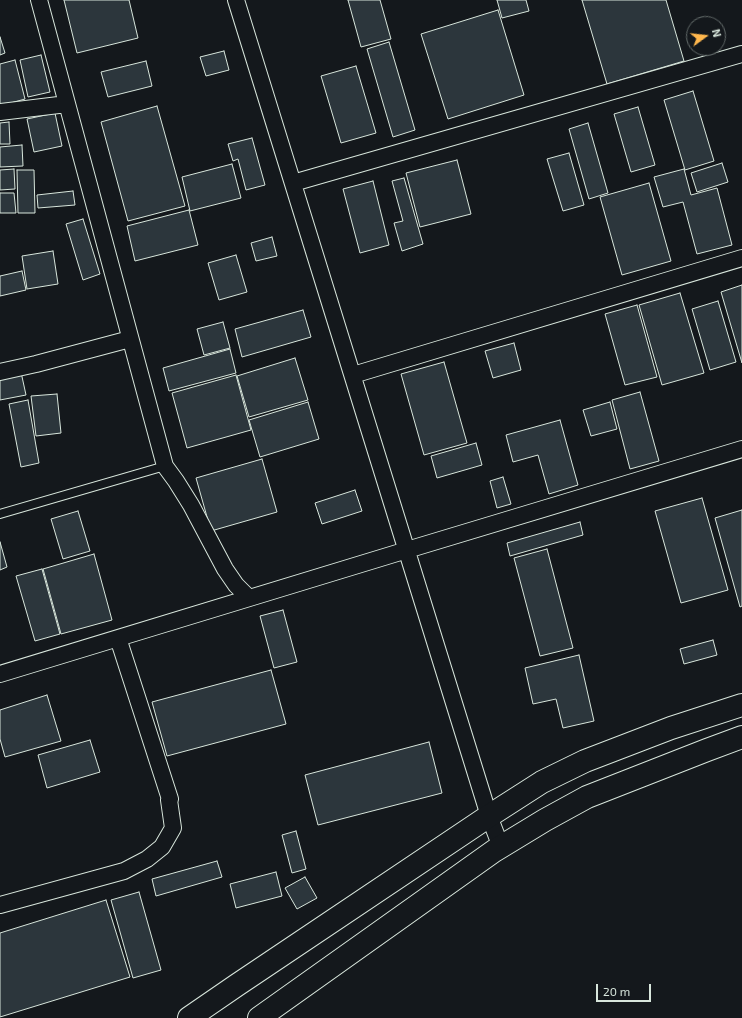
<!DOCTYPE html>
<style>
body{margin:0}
#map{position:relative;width:742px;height:1018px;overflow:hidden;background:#14181c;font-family:"Exo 2",sans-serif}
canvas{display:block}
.north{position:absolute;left:686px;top:16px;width:40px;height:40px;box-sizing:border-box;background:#14181c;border:1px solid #626a69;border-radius:50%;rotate:75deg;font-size:11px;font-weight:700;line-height:16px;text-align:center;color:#d8e6dc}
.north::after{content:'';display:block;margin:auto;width:14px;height:18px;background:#ffb74d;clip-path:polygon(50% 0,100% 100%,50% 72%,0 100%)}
.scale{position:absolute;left:596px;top:984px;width:55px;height:18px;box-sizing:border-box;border:2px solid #d8e6dc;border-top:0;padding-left:5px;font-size:12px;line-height:14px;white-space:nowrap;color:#d8e6dc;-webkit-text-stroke:3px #14181c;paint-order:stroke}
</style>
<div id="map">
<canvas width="742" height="1018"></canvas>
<div class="north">N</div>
<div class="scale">20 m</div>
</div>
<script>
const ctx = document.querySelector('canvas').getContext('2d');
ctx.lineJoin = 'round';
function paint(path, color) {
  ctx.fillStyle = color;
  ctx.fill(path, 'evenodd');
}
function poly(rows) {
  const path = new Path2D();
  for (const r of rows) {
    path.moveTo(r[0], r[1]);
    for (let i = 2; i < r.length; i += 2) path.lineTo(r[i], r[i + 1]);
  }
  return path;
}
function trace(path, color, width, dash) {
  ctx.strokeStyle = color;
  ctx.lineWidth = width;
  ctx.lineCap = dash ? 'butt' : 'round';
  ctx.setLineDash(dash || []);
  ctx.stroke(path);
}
const building = poly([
 [64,0,129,0,138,38,77,53,64,0],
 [348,0,380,0,391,39,361,47,348,0],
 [497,0,526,0,529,11,502,18,497,0],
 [582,0,666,0,684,61,607,84,582,0],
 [498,10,524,95,448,119,421,34,498,10],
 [0,37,5,53,0,55,0,37],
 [389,42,415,130,393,137,367,49,389,42],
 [224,51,229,70,206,76,200,57,224,51],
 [41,55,50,92,28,97,20,60,41,55],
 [15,60,25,99,0,106,0,64,15,60],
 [146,61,152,86,108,97,101,72,146,61],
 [356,66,376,133,341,143,321,76,356,66],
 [693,91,714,161,685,170,664,100,693,91],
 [157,106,185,206,128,221,101,122,157,106],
 [638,107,655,165,631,172,614,114,638,107],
 [55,113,62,146,34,152,27,119,55,113],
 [9,122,10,144,0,144,0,123,9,122],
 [588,123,608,193,589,199,569,129,588,123],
 [252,138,265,185,246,190,238,159,233,161,228,144,252,138],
 [22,145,23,166,0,167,0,147,22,145],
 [569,153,584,205,563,211,547,159,569,153],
 [457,160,471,214,420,227,406,173,457,160],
 [722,163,728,182,697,192,691,173,722,163],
 [232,164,241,198,190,211,182,177,232,164],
 [14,169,15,189,0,190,0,170,14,169],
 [684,169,691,195,717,188,732,245,697,254,683,202,663,207,654,177,684,169],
 [17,170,34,170,35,213,18,213,17,170],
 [404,178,423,244,402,251,394,223,403,221,392,181,404,178],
 [373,181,389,245,360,253,343,189,373,181],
 [649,183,671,261,622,275,600,197,649,183],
 [73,191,75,205,38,208,37,195,73,191],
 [0,193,14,193,16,213,0,213,0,193],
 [189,210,198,245,135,261,127,226,189,210],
 [83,219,100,274,83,280,66,224,83,219],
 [272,237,277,256,256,261,251,243,272,237],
 [53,251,58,284,27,289,22,256,53,251],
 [236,255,247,292,219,300,208,263,236,255],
 [22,271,26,290,0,296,0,276,22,271],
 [742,285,742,363,721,292,742,285],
 [680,293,704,373,662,385,639,305,680,293],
 [718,301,736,362,710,370,692,309,718,301],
 [637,305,657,377,625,385,605,314,637,305],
 [303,310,311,337,242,357,235,329,303,310],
 [223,322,230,348,204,355,197,329,223,322],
 [514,343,521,370,493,378,485,351,514,343],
 [230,349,236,373,169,391,163,368,230,349],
 [295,358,308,400,249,417,237,376,295,358],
 [444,362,467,443,424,455,401,374,444,362],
 [21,372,26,395,0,400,0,377,21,372],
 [236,375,251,430,187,448,172,393,236,375],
 [640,392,659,461,630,469,612,400,640,392],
 [57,394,61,433,36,436,31,396,57,394],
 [28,400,39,463,21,467,9,404,28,400],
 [308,402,319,439,260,457,249,420,308,402],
 [610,402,617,429,591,436,583,410,610,402],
 [560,420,578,485,549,494,538,455,513,462,506,435,560,420],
 [476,443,482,465,437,478,431,456,476,443],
 [262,459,277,512,211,531,196,478,262,459],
 [503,477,511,504,497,508,490,481,503,477],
 [355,490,362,511,322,524,315,503,355,490],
 [702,498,728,590,681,603,655,511,702,498],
 [742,510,742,606,740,607,715,518,742,510],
 [78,511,90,551,63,559,51,519,78,511],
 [580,522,583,535,510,556,507,543,580,522],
 [0,542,7,567,0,570,0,542],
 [547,549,573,648,540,656,514,558,547,549],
 [94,554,112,620,61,634,43,569,94,554],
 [42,569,60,634,35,641,16,576,42,569],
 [283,610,297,662,274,668,260,616,283,610],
 [713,640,717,655,684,664,680,649,713,640],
 [579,655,594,721,563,728,556,699,533,704,525,668,579,655],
 [271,670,286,724,167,756,152,702,271,670],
 [47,695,61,741,5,757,0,739,0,710,47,695],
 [90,740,100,772,47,788,38,755,90,740],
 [429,742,442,793,318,825,305,775,429,742],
 [296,831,306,869,292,873,282,835,296,831],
 [217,861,222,877,156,896,152,879,217,861],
 [276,872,282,896,236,908,230,884,276,872],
 [305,877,317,898,297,909,285,888,305,877],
 [139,892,161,970,133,978,111,900,139,892],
 [106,900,130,977,0,1017,0,933,106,900]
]);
paint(building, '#2c363c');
trace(building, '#d8e6dc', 1);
const lane = poly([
 [0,514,165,466]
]);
const street = poly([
 [39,0,165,466,176,481,191,505,225,569,236,585,249,598],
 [236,0,489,816,501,847],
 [0,112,67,104],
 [293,183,742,54],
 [0,372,36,364,130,339],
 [353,375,742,258],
 [0,674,407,550,742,449],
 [0,905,124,871,147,859,162,847,173,828,169,800,170,799,118,638]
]);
const secondary = poly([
 [189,1018,237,985,489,816,542,782,585,761,671,728,742,705],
 [259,1018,494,851,545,820,587,797,707,750,742,737]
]);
trace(lane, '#d8e6dc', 10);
trace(street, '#d8e6dc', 18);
trace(secondary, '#d8e6dc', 24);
trace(lane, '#14181c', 8);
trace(street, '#14181c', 16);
trace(secondary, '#14181c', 22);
</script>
